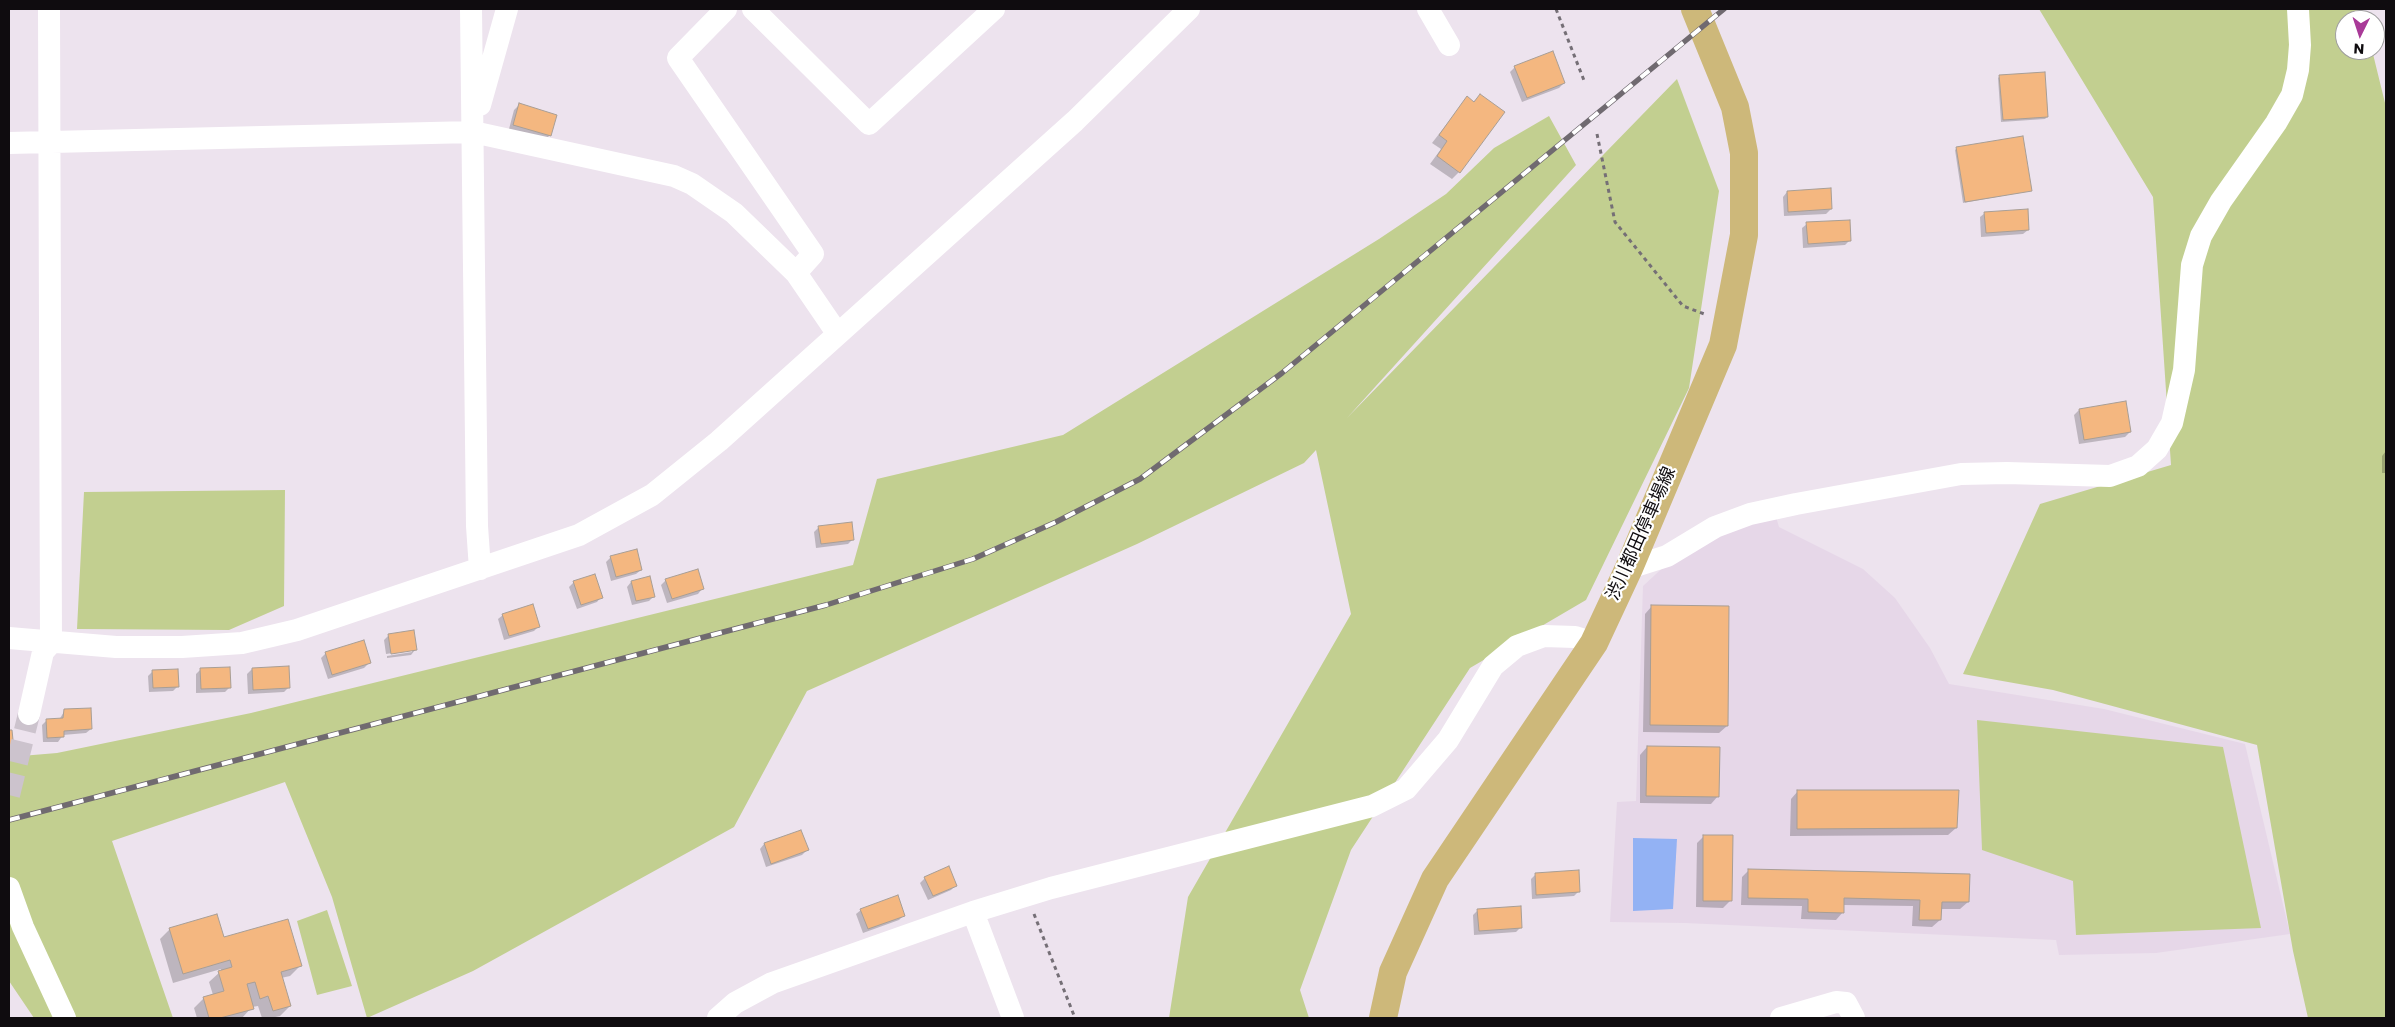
<!DOCTYPE html>
<meta charset="utf-8">
<style>
body{margin:0}
#map{position:relative;width:2395px;height:1027px;overflow:hidden;background:#ede3ee;font-family:Poppins,sans-serif}
canvas{display:block}
.frame{position:absolute;inset:0;border:10px solid #0f0c0f;pointer-events:none}
.north{position:absolute;left:2335px;top:10px;width:50px;height:50px;box-sizing:border-box;background:#fff;border:1px solid #9f9e9f;border-radius:50%;rotate:184deg;font-size:14px;font-weight:700;line-height:20px;text-align:center;color:#0f0c0f}
.north::after{content:'';display:block;margin:auto;width:18px;height:22px;background:#a93a98;clip-path:polygon(50% 0,100% 100%,50% 72%,0 100%)}
</style>
<div id="map">
<canvas width="2395" height="1027"></canvas>
<div class="frame"></div>
<div class="north">N</div>
</div>
<script>
const ctx = document.querySelector('canvas').getContext('2d');
ctx.lineJoin = 'round';
function paint(path, color) {
  ctx.fillStyle = color;
  ctx.fill(path, 'evenodd');
}
function poly(rows) {
  const path = new Path2D();
  for (const r of rows) {
    path.moveTo(r[0], r[1]);
    for (let i = 2; i < r.length; i += 2) path.lineTo(r[i], r[i + 1]);
  }
  return path;
}
function trace(path, color, width, dash) {
  ctx.strokeStyle = color;
  ctx.lineWidth = width;
  ctx.lineCap = dash ? 'butt' : 'round';
  ctx.setLineDash(dash || []);
  ctx.stroke(path);
}
function write(font, color, halo, rows, align = 'center') {
  ctx.font = font + ' Poppins,"Noto Sans JP",sans-serif';
  ctx.lineWidth = 4.5;
  ctx.setLineDash([]);
  ctx.textBaseline = 'middle';
  ctx.strokeStyle = halo;
  ctx.fillStyle = color;
  for (const [text, x, y, turn = 0] of rows) {
    ctx.save();
    ctx.translate(x, y);
    ctx.rotate((+turn || 0) * Math.PI / 180);
    ctx.textAlign = isNaN(turn) ? turn : align;
    if (halo) ctx.strokeText(text, 0, 0);
    ctx.fillText(text, 0, 0);
    ctx.restore();
  }
}
paint(poly([
 [1774,510,1779,527,1863,569,1895,598,1930,648,1949,684,2104,709,2245,744,2290,934,2156,953,2059,955,2056,940,1685,923,1610,922,1617,802,1636,801,1643,586,1669,562]
]), '#e6d7e8');
paint(poly([
 [2039,9,2362,9,2365,20,2345,20,2345,50,2372,50,2386,107,2386,1018,2308,1018,2293,951,2257,745,2053,690,1963,674,2040,504,2171,465,2153,197],
 [1677,79,1719,191,1689,388,1586,600,1470,668,1351,850,1300,990,1309,1018,1169,1018,1188,897,1351,614,1316,450,1304,463,1137,544,807,691,734,827,473,971,367,1018,332,897,285,782,112,841,173,1018,34,1018,9,981,9,757,57,753,251,713,853,565,877,479,1063,435,1379,239,1446,194,1494,148,1549,116,1576,165,1347,418],
 [285,490,284,606,229,630,77,629,84,492],
 [1977,720,2223,747,2261,928,2076,935,2073,881,1982,850],
 [327,910,352,986,317,995,297,921]
]), '#c2cf90');
paint(poly([
 [1633,838,1677,839,1673,909,1633,911]
]), '#93b2f4');
paint(poly([
 [1515,67,1564,83,1559,88,1522,102,1510,72],
 [2000,76,2047,117,2045,119,2001,122,1998,78],
 [1480,96,1459,172,1452,179,1430,164,1441,149,1432,143,1467,98,1473,102],
 [519,105,550,135,545,140,509,129,514,110],
 [1957,148,2030,191,1963,203,1955,150],
 [1787,192,1831,209,1826,214,1784,216,1783,197],
 [1985,213,2028,230,2023,234,1981,237,1980,217],
 [1807,224,1850,240,1845,245,1803,248,1802,228],
 [2079,410,2130,432,2125,437,2079,444,2074,415],
 [2386,451,2386,473,2382,473,2382,456],
 [819,527,853,539,848,544,816,548,814,532],
 [611,557,641,570,636,574,611,581,606,562],
 [666,580,702,589,698,594,667,603,661,585],
 [574,582,601,597,597,602,577,609,569,587],
 [631,582,654,596,649,601,632,605,627,587],
 [1652,606,1727,726,1719,733,1643,732,1645,614],
 [503,615,539,626,534,631,504,640,498,619],
 [389,635,415,650,411,655,387,658,387,656,412,652,412,650,386,654,384,640],
 [326,653,369,663,364,668,328,679,321,658],
 [288,668,289,687,284,692,248,694,247,674,252,669],
 [201,669,230,687,225,692,196,693,196,674],
 [153,671,178,686,173,691,149,692,148,676],
 [65,710,91,729,86,733,63,735,58,742,43,742,42,725,47,720,59,720],
 [1647,747,1718,796,1711,804,1640,803,1640,755],
 [1798,791,1956,828,1948,835,1790,836,1791,799],
 [800,831,807,850,802,855,766,867,760,849,764,844],
 [1704,836,1731,900,1723,908,1696,907,1697,843],
 [1749,870,1968,902,1960,909,1940,909,1940,920,1932,927,1912,926,1913,906,1843,905,1843,912,1836,920,1801,919,1802,906,1741,905,1742,877],
 [1536,874,1579,891,1574,896,1532,899,1531,879],
 [925,878,956,885,951,890,928,900,920,883],
 [861,910,904,915,899,920,863,933,856,914],
 [1478,910,1521,927,1516,932,1474,935,1473,915],
 [170,929,223,939,300,966,290,976,281,978,290,1006,280,1016,271,1018,262,1018,258,1006,252,1007,242,1018,197,1018,194,1008,204,998,213,995,209,982,221,971,221,969,173,983,160,939]
]), '#0003');
const building = poly([
 [1553,51,1565,83,1527,98,1514,66,1553,51],
 [2045,72,2048,117,2003,120,1999,75,2045,72],
 [1480,94,1505,112,1460,173,1437,156,1447,141,1439,135,1467,96,1474,102,1480,94],
 [519,103,557,115,551,136,513,125,519,103],
 [2023,136,2032,191,1965,202,1956,147,2023,136],
 [1831,188,1832,209,1788,212,1787,191,1831,188],
 [2028,209,2029,230,1986,233,1984,212,2028,209],
 [1850,220,1851,241,1808,244,1806,222,1850,220],
 [2126,401,2131,432,2084,440,2079,409,2126,401],
 [852,522,854,540,821,544,818,526,852,522],
 [637,549,642,570,616,577,610,556,637,549],
 [698,569,704,589,672,599,665,579,698,569],
 [595,574,603,598,581,605,573,581,595,574],
 [650,576,655,597,636,601,631,581,650,576],
 [533,604,540,627,509,636,502,614,533,604],
 [1651,605,1729,606,1728,726,1650,725,1651,605],
 [414,630,417,650,391,654,388,634,414,630],
 [364,640,371,663,332,675,325,652,364,640],
 [289,666,290,688,253,690,252,668,289,666],
 [230,667,231,688,201,689,200,668,230,667],
 [178,669,179,687,153,688,152,670,178,669],
 [91,708,92,729,64,731,64,737,47,738,46,719,63,718,64,709,91,708],
 [9,730,12,730,14,750,9,750,9,730],
 [1647,746,1720,747,1719,797,1646,796,1647,746],
 [1797,790,1959,790,1957,828,1797,829,1797,790],
 [801,830,809,850,771,864,764,843,801,830],
 [1703,835,1733,835,1732,901,1703,901,1703,835],
 [949,866,957,886,933,896,924,877,949,866],
 [1748,869,1970,874,1969,902,1942,902,1941,920,1919,920,1920,900,1844,898,1844,913,1808,912,1808,899,1748,898,1748,869],
 [1579,870,1580,892,1536,895,1535,873,1579,870],
 [898,895,905,916,868,929,860,909,898,895],
 [1521,906,1522,928,1479,931,1477,909,1521,906],
 [217,914,224,937,288,919,302,966,281,972,291,1006,273,1011,268,996,260,999,255,982,247,984,254,1009,220,1018,209,1018,203,997,224,991,218,971,232,967,230,960,183,974,169,928,217,914]
]);
paint(building, '#f4b780');
trace(building, '#a89e95', 1);
trace(poly([
 [9,795,29,714]
]), '#ccc3cd', 22, [22, 11]);
trace(poly([
 [1556,9,1585,83],
 [1597,134,1615,222,1683,306,1707,315],
 [1034,914,1075,1018]
]), '#756f76', 3, [4, 4]);
trace(poly([
 [471,9,477,526,480,569],
 [726,9,678,58,813,254,796,273],
 [753,9,869,124,994,9],
 [1428,9,1449,45],
 [480,105,507,9],
 [9,143,473,132,674,176,692,184,734,213,796,273,837,333],
 [1629,568,1667,556,1715,527,1750,514,1796,504,1961,474,2007,473,2110,476,2138,466,2157,449,2172,423,2184,370,2192,265,2201,236,2221,201,2276,123,2292,95,2298,70,2300,45,2298,9],
 [9,638,116,647,182,647,242,643,297,630,579,535,652,495,719,441,1075,121,1189,9],
 [29,714,43,652,51,643,49,9],
 [9,888,23,927,65,1018],
 [973,912,1013,1018],
 [718,1018,735,1003,772,983,973,912,1051,888,1372,806,1406,789,1448,740,1493,666,1517,646,1544,636,1575,637,1594,643],
 [1781,1018,1836,1002,1846,1003,1854,1018]
]), '#fff', 22);
trace(poly([
 [1383,1018,1393,972,1435,879,1594,643,1629,568,1723,345,1744,235,1744,153,1735,107,1695,9]
]), '#cdb87a', 28);
const rail = poly([
 [9,820,826,605,973,559,1056,522,1140,479,1282,373,1724,9]
]);
trace(rail, '#706a70', 5.5);
trace(rail, '#fff', 4, [11]);
write('18px', '#0f0c0f', '#fff', [
 ["渋川都田停車場線",1642,534,-66]
]);
</script>
